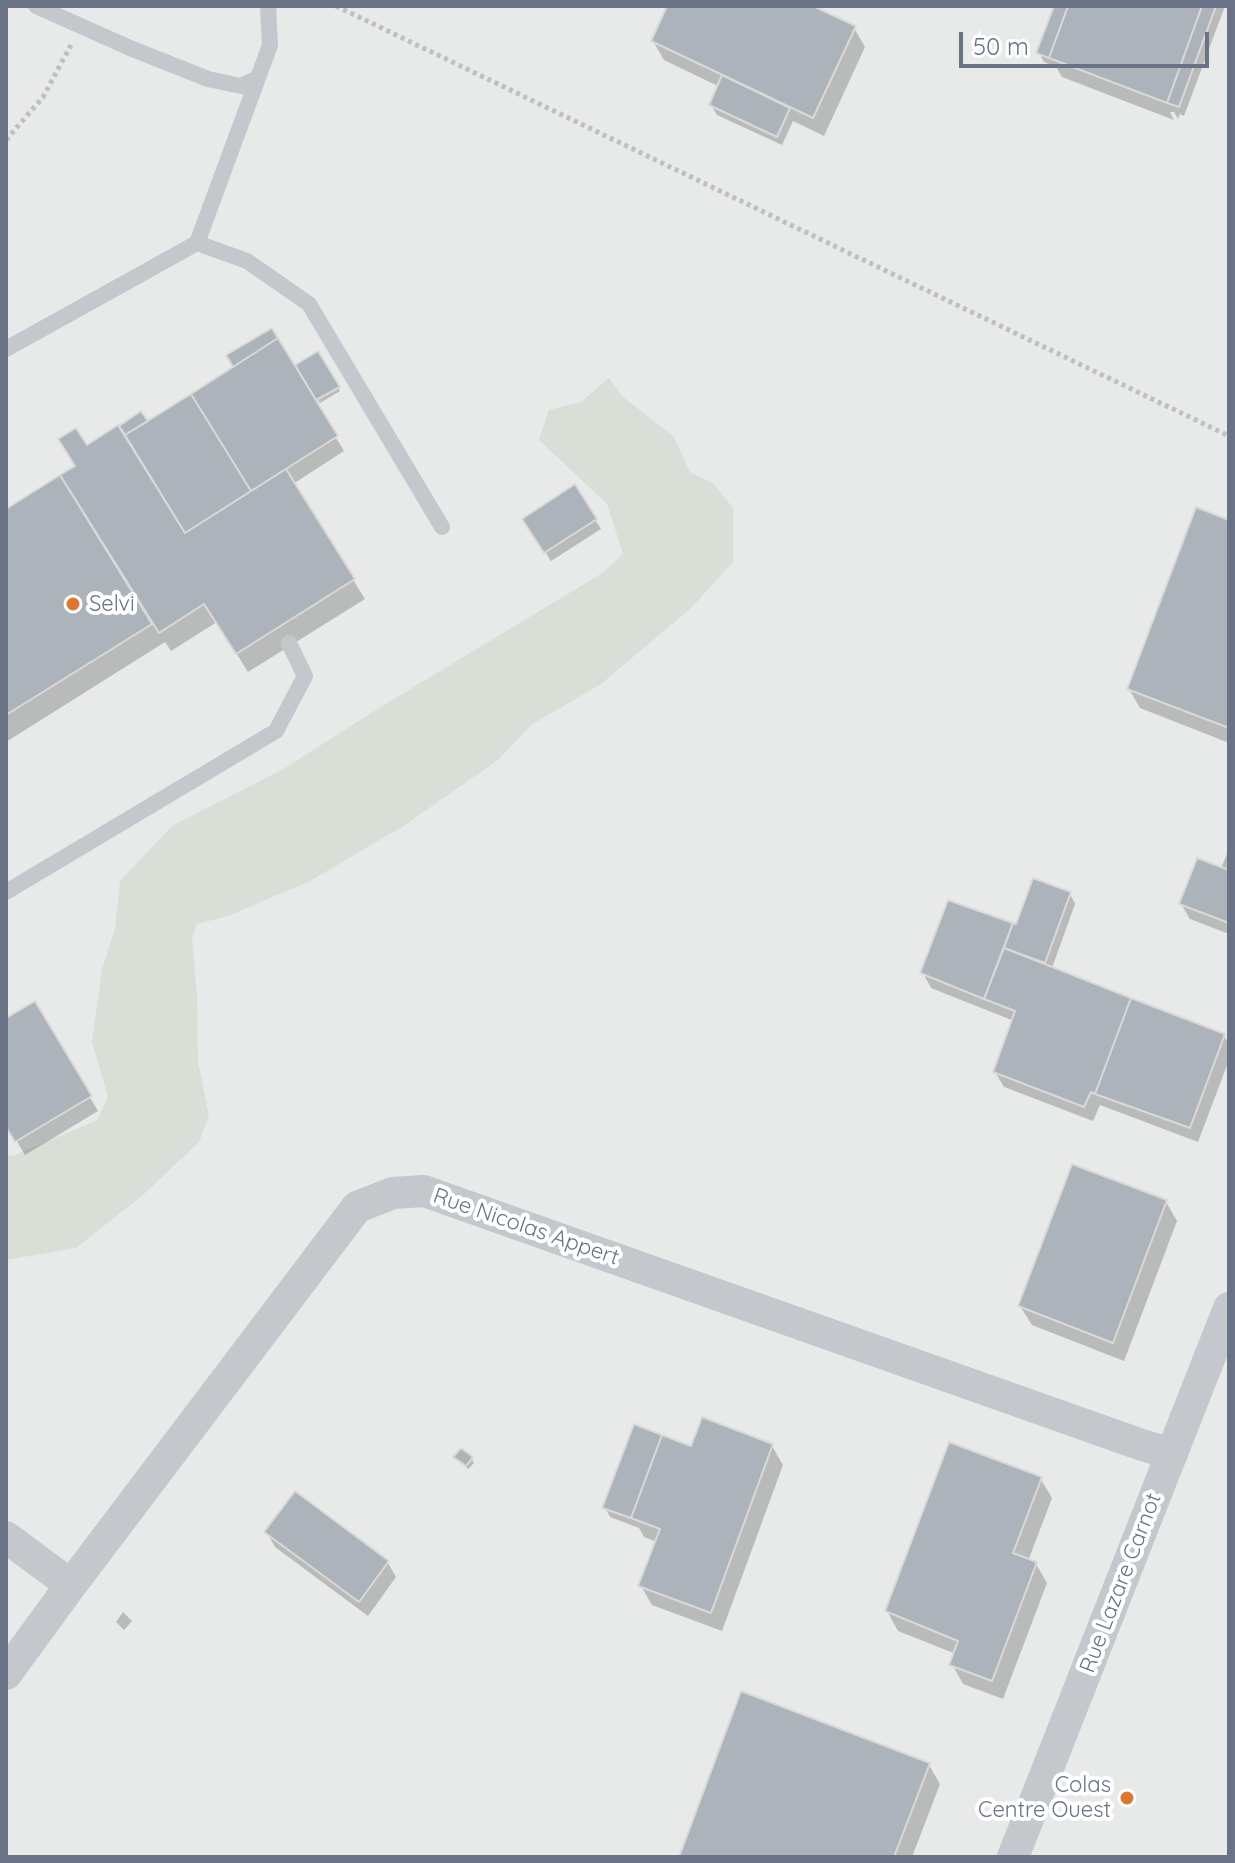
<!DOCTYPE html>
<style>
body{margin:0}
#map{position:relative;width:1235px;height:1863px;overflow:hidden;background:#f8f8f6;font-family:Quicksand,sans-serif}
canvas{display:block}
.frame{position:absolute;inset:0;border:8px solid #697385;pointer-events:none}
.scale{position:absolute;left:959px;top:32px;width:250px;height:36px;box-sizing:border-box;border:4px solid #697385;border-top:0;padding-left:10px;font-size:24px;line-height:28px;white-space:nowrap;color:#697385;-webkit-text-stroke:6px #fff;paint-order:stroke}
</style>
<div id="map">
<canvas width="1235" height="1863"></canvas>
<div class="frame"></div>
<div class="scale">50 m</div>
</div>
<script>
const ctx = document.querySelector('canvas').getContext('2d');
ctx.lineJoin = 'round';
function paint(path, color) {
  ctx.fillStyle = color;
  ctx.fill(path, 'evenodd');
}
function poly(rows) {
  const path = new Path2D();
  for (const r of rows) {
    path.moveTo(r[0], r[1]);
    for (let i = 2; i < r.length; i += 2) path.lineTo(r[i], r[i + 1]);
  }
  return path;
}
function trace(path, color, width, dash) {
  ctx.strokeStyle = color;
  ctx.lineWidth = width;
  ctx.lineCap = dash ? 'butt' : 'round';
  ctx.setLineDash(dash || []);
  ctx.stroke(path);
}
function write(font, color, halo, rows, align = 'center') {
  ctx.font = font + ' Quicksand,sans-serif';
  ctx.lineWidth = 8;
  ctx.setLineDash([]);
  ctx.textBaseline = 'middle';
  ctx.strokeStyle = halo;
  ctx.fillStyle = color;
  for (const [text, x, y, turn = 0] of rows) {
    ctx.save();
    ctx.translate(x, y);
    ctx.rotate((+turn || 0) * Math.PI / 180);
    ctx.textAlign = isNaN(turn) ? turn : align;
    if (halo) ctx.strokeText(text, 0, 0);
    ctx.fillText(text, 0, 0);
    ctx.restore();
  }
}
paint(poly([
 [6,6,1229,6,1229,1857,6,1857]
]), '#e8e9e9');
paint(poly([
 [609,378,623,397,674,437,690,472,713,483,733,508,733,562,691,608,601,684,531,725,498,760,402,827,310,881,228,916,197,924,192,937,197,996,198,1061,209,1116,199,1142,143,1195,76,1248,6,1260,6,1156,15,1155,97,1120,108,1097,92,1042,102,970,115,928,120,881,172,826,285,768,379,708,604,572,623,554,607,504,539,440,549,410,581,402]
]), '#d9dfd7');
paint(poly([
 [669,6,809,6,854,28,865,47,824,136,793,121,782,145,717,115,711,105,720,87,664,60,653,41],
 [1056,6,1225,6,1184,116,1180,114,1178,119,1174,112,1170,112,1174,120,1062,77,1055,65,1054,66,1044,62,1039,53],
 [272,331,344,451,293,484,365,599,248,672,217,622,171,651,165,642,6,742,6,512,77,467,86,448,141,414,147,424,235,368],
 [318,354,340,391,320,403,298,366],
 [574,487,601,529,551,561,530,529],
 [1229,522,1229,743,1140,708,1129,689],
 [1229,849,1229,934,1190,919,1181,904,1225,871,1222,866],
 [1070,894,1075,904,1052,968,1224,1036,1229,1044,1229,1060,1198,1142,1100,1105,1093,1121,1004,1087,995,1072,1014,1021,931,988,923,973,1012,925,1015,928],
 [34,1004,98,1111,25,1155,6,1123,6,1021],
 [1166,1202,1177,1221,1124,1361,1032,1325,1020,1306],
 [772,1446,783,1465,722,1631,652,1605,641,1586,657,1542,644,1537,639,1528,610,1517,605,1507,692,1448],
 [456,1457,471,1458,474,1463,468,1469],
 [1040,1478,1052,1498,1028,1561,1036,1564,1047,1583,1003,1699,963,1684,952,1664,956,1654,898,1631,887,1611],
 [295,1494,388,1563,396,1577,368,1616,275,1547,267,1533],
 [123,1612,132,1621,124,1630,116,1622],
 [929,1765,940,1784,912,1857,681,1857]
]), '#0003');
const building = poly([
 [667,6,813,6,856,26,813,118,651,41,667,6],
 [1054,6,1068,6,1049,58,1036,53,1054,6],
 [1068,6,1202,6,1167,103,1049,58,1068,6],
 [1202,6,1216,6,1179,107,1167,103,1202,6],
 [722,75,790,108,777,137,709,105,722,75],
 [272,328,278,338,233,367,226,355,272,328],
 [278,338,338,436,251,491,191,394,278,338],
 [318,351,340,387,316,400,295,365,318,351],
 [191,394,251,491,185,533,125,435,191,394],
 [141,411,148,421,125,435,119,426,141,411],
 [118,425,185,533,286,469,355,579,236,654,204,604,159,633,60,475,75,466,58,439,76,428,87,445,118,425],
 [60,475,152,624,6,715,6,509,60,475],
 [575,484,597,519,544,553,522,519,575,484],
 [1196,507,1229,520,1229,728,1127,689,1196,507],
 [1197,858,1229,870,1229,923,1179,904,1197,858],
 [1033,878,1071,892,1045,963,1004,948,1013,923,1016,924,1033,878],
 [948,900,1013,923,984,999,920,973,948,900],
 [1004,948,1131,998,1095,1094,1091,1092,1084,1107,993,1072,1015,1011,984,999,1004,948],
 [1131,998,1225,1034,1190,1128,1095,1094,1131,998],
 [35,1001,92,1096,15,1142,6,1127,6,1018,35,1001],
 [1072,1164,1167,1200,1113,1343,1018,1306,1072,1164],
 [702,1417,773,1444,711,1613,638,1586,660,1529,631,1518,662,1435,691,1446,702,1417],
 [634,1424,662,1435,631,1518,602,1508,634,1424],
 [949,1442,1042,1477,1013,1553,1037,1562,992,1681,949,1665,958,1641,885,1611,949,1442],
 [461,1448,473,1457,466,1466,453,1457,461,1448],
 [295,1491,389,1561,359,1602,264,1532,295,1491],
 [741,1691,930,1763,894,1857,679,1857,741,1691]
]);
paint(building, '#adb3ba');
trace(building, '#d9dad8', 2);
trace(poly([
 [336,6,1229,436],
 [6,140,43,97,71,45]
]), '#bebfc2', 5, [4, 4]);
trace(poly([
 [36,6,130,48,208,79,241,86,258,78,270,45,268,6],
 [197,243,258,78],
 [6,349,197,243,247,261,309,304,442,527],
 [6,892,276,731,305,676,289,643]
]), '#c4c7cb', 16);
trace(poly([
 [6,1537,71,1585,357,1207,393,1193,424,1191,1142,1445,1172,1454],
 [6,1674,71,1585],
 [1013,1857,1229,1308]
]), '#c4c7cb', 32);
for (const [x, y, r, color] of [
 [73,604,8,"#db7733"],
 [1127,1798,8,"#db7733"]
]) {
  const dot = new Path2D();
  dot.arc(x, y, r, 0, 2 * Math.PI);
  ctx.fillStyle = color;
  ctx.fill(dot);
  trace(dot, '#fff', 3);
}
write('22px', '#697385', '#fff', [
 ["Selvi",89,604],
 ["Colas",1111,1785,"right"],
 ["Centre Ouest",1111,1810,"right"]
], 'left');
write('22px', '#697385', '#fff', [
 ["Rue Nicolas Appert",526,1227,19],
 ["Rue Lazare Carnot",1121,1583,-69]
]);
</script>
